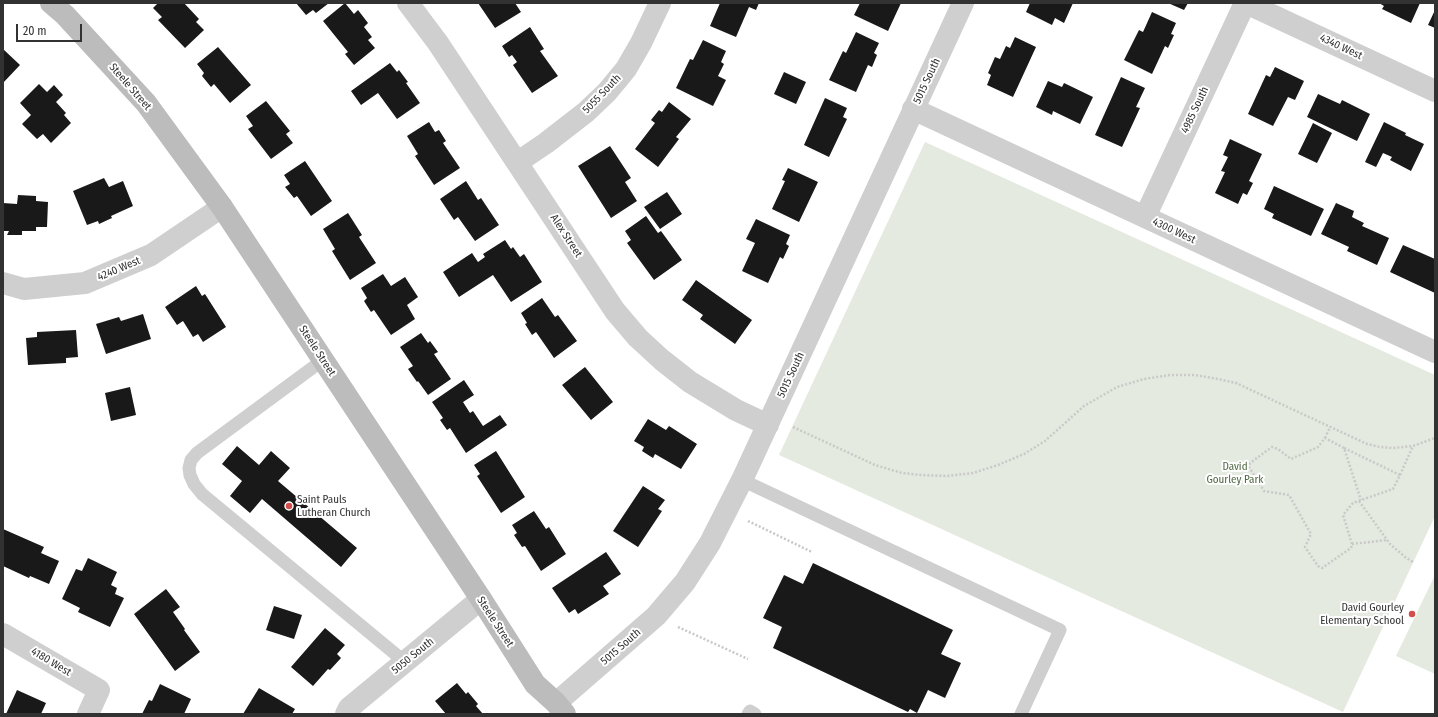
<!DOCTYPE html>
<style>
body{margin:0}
#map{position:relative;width:1438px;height:717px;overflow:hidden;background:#fff;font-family:"Fira Sans Condensed",sans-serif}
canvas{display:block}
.frame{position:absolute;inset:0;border:4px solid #323232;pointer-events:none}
.scale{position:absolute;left:16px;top:24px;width:66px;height:18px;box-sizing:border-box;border:2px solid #323232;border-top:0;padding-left:5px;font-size:12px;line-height:14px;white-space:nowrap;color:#323232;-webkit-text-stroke:3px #fff;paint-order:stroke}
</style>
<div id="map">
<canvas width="1438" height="717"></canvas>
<div class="frame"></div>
<div class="scale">20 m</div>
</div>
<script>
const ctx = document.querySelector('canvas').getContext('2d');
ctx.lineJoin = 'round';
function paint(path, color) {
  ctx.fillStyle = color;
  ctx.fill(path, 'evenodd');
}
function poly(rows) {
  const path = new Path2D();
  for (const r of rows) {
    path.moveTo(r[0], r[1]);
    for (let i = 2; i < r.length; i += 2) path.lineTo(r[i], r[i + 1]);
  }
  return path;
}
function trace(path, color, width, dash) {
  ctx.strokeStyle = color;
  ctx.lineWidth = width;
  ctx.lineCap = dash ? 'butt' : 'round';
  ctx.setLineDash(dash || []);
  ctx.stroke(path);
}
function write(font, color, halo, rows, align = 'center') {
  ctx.font = font + ' "Fira Sans Condensed",sans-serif';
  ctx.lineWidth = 4;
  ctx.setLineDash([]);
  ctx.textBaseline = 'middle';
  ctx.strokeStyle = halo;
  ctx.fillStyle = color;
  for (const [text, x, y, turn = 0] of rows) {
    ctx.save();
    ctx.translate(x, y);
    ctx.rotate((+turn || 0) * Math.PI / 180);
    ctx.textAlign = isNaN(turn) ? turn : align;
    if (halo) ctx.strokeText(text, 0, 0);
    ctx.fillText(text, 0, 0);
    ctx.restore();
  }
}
paint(poly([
 [925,142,1435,375,1435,516,1343,712,779,455],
 [1435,575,1435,674,1396,656]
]), '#e4eadf');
paint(poly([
 [158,3,184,3,199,19,196,22,204,30,185,48,158,20,162,17,153,8],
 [296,3,329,3,316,13,313,10,306,15],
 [345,3,354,14,358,10,368,23,364,27,372,37,368,40,375,48,354,65,345,54,348,52,323,21],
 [478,3,515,3,521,12,495,28],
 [720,3,759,3,756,10,749,7,736,37,710,26],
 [860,3,901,3,888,31,854,15],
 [1030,3,1073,3,1064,23,1055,18,1052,25,1026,12],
 [1168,3,1188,3,1184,10],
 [1379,3,1420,3,1411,23,1382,9,1384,6],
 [1435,10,1435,28,1428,25],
 [1152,12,1176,23,1171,34,1174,35,1168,48,1165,46,1152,74,1124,60,1139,30,1143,32],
 [530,27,544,49,540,51,558,76,532,93,513,65,517,62,512,55,509,57,502,46],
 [856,32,879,43,874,53,877,55,872,67,868,65,856,92,829,80,843,51,846,53],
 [1015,37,1036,47,1013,97,987,85,991,75,988,73,995,57,1000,59,1006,46,1010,48],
 [703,40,726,51,721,62,724,64,718,76,726,80,713,106,676,88,690,59,693,60],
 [218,47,251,85,230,103,214,84,211,87,202,76,204,73,197,64],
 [3,49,20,65,3,83],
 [390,63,397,72,399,70,408,82,406,83,420,103,397,119,378,93,361,105,351,91],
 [1275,67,1304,81,1295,100,1288,97,1273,126,1248,114,1266,75,1270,77],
 [784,72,806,82,796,104,774,94],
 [1121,77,1145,88,1136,107,1140,108,1122,147,1095,135],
 [1048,81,1062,87,1064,83,1093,97,1080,124,1053,111,1052,115,1036,107],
 [39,84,47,92,54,85,63,95,56,102,66,113,64,115,71,123,51,143,43,134,37,139,22,124,31,115,20,103],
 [1318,94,1340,104,1342,100,1370,114,1357,141,1307,117],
 [825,98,847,108,843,117,847,119,829,157,804,145],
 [266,101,290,131,286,134,293,143,271,159,248,129,253,126,246,116],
 [669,102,691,119,676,137,679,139,658,167,635,149,655,123,651,120,659,110,662,112],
 [429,122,435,132,439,130,446,141,443,143,460,168,434,185,415,156,418,154,407,136],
 [1384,122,1406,133,1405,135,1424,144,1411,171,1390,160,1392,157,1383,153,1376,167,1365,162],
 [1313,123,1332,133,1317,163,1298,154],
 [1230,139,1262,154,1249,181,1253,183,1247,195,1243,193,1238,204,1215,193,1225,172,1221,171,1228,157,1223,155],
 [610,146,631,178,625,182,637,201,611,218,578,166],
 [305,161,332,201,311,216,297,196,294,198,285,187,290,184,284,175],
 [788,168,818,182,799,222,772,209,785,181,782,180],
 [104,178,109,187,123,181,133,206,111,216,112,218,99,224,98,221,87,225,73,191],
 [466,181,478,200,481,198,499,225,475,241,458,217,454,220,440,199],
 [1274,186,1324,209,1311,236,1272,218,1274,214,1264,209],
 [667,192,682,214,660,229,644,207],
 [18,195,36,196,36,201,48,202,47,227,36,227,36,231,22,231,22,235,7,235,9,231,3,231,3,203,17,204],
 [1336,203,1354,211,1352,217,1364,223,1362,226,1389,238,1377,265,1347,251,1349,247,1321,234],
 [348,213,362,235,359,237,376,263,350,280,332,251,335,249,323,229],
 [646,216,658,233,661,231,682,260,654,280,627,243,631,240,625,231],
 [756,219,790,235,786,244,789,246,783,259,780,257,768,283,742,271,755,243,746,239],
 [505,240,511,249,513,247,520,257,524,254,542,282,511,302,493,275,459,297,443,272,472,253,478,262,485,257,483,254],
 [1403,245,1435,259,1435,293,1390,272],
 [383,274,391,286,405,277,418,297,407,305,415,319,391,335,374,310,371,312,364,301,367,298,361,288],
 [696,280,752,320,735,344,700,319,703,315,682,300],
 [196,286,202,296,205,294,226,327,203,342,198,334,193,337,183,321,177,325,165,307],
 [542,298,555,317,558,315,577,341,554,358,536,332,532,335,525,324,527,323,521,313],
 [143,314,151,339,106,354,96,324,119,317,121,321],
 [76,330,78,357,66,358,66,363,28,365,26,338,37,337,37,332],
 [421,333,428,343,430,341,438,352,434,354,451,379,428,395,418,381,417,382,408,369,413,366,400,347],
 [585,367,613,402,591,420,562,385],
 [464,380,474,395,463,402,470,413,473,411,483,426,500,415,507,425,466,453,450,428,447,430,440,420,443,418,432,402],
 [130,387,136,415,111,421,105,393],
 [648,419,666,430,669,426,697,444,681,469,655,454,653,458,642,451,644,447,634,441],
 [237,446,259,465,271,451,290,468,278,481,357,548,341,567,262,499,250,513,230,496,242,481,222,464],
 [496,451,525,497,501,513,477,476,480,474,474,465],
 [643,486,665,500,658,509,662,511,638,547,613,531],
 [534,511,546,529,549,527,566,554,541,571,525,546,522,547,514,535,517,533,512,525],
 [3,529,44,547,41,553,59,561,49,584,30,576,29,578,3,566],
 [606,552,621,574,603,586,609,594,578,614,575,609,569,613,552,588],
 [88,558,117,572,111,585,117,588,115,594,124,598,110,627,78,612,80,608,62,599,76,569,82,571],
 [813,563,953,630,941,654,961,663,945,698,928,690,917,713,910,709,908,712,773,648,782,627,763,618,784,575,803,584],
 [166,589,180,607,173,612,185,629,184,630,200,652,175,671,134,614],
 [274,606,302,615,294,639,266,630],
 [325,628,345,645,337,654,341,658,330,670,328,669,313,686,291,667],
 [457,683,466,694,468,692,478,704,476,706,483,714,446,714,435,701],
 [160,684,191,699,184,714,142,714,149,700,152,701],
 [259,688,295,709,292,714,243,714],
 [17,690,46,703,41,714,6,714]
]), '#191919');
trace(poly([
 [793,427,875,465,902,473,921,475,947,476,973,473,998,465,1024,454,1045,441,1084,406,1117,387,1144,379,1170,375,1195,375,1218,379,1236,383,1367,444,1380,447,1393,448,1413,446],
 [1325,438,1330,427],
 [1344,448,1325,438,1318,447,1291,459,1278,449,1272,447,1250,463,1249,467,1264,491,1289,495,1311,534,1305,547,1318,566,1322,568,1351,548,1352,544,1387,540],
 [1400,475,1413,446,1435,438],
 [1359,501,1390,544,1405,557,1413,562],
 [748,521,812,552],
 [1352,544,1343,515,1353,503,1361,500,1393,489,1400,475,1344,448,1361,500],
 [678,627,748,659]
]), '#c9c9c9', 2.5, [2, 2]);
trace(poly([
 [323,360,197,453,191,460,189,468,190,475,194,484,202,494,405,662],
 [742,480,1060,630,1021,714],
 [748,714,750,711,755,714]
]), '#cfcfcf', 13);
trace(poly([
 [408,3,438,43,615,311,638,338,662,360,690,382,736,410,768,425],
 [1246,3,1435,91],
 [913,109,1435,352],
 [518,162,546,143,586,112,607,92,626,69,641,43,660,3],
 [1145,217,1245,3],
 [3,283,24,289,85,283,151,255,222,207],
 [3,634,99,690,88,714],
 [556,703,656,616,685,582,710,543,742,480,963,3],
 [346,714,349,708,481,599]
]), '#cfcfcf', 22);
trace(poly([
 [51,3,65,15,146,103,222,207,481,599,535,684,556,703,565,714]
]), '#bcbcbc', 22);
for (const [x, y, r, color] of [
 [289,506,4,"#d24f4b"],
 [1412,614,4,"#d24f4b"]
]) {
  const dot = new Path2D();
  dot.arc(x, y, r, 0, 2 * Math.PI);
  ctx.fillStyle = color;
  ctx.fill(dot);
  trace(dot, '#fff', 1.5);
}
write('11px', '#323232', '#fff', [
 ["4340 West",1341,47,25],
 ["5015 South",927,81,-65],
 ["Steele Street",130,87,49],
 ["5055 South",602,94,-46],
 ["4985 South",1195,110,-65],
 ["4300 West",1174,231,25],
 ["Alex Street",566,236,57],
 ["4240 West",119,269,-23],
 ["Steele Street",317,351,57],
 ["5015 South",791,375,-65],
 ["Steele Street",495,622,57],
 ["5015 South",621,647,-41],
 ["5050 South",413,656,-39],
 ["4180 West",51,662,31]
]);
write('11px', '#526944', '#fff', [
 ["David",1235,467],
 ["Gourley Park",1235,480]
]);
write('11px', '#323232', '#fff', [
 ["Saint Pauls",297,500],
 ["Lutheran Church",297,513],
 ["David Gourley",1404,608,"right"],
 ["Elementary School",1404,621,"right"]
], 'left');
</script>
